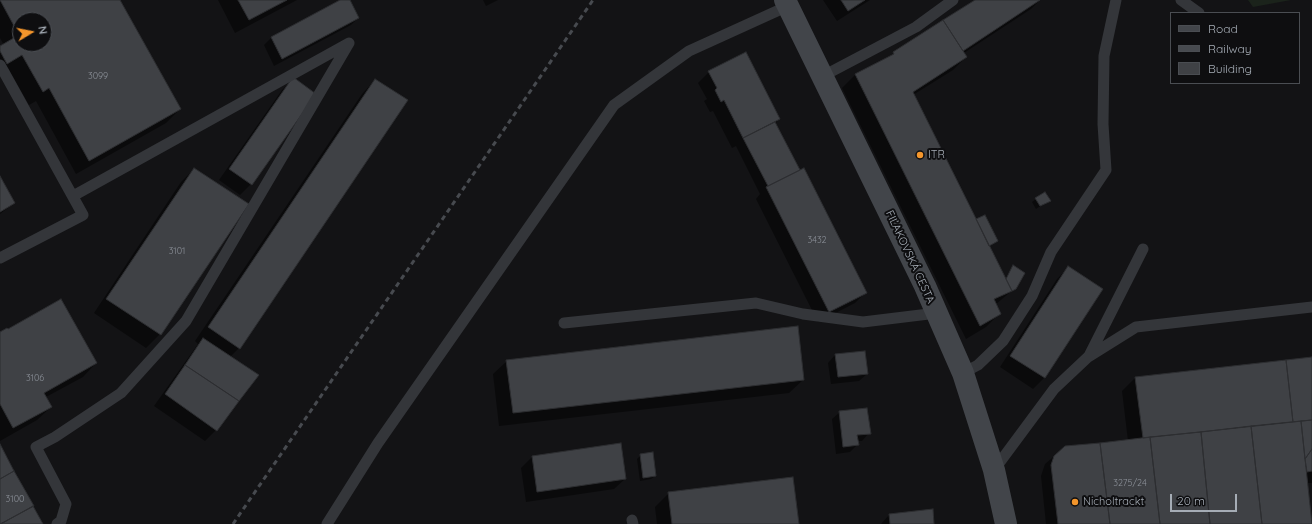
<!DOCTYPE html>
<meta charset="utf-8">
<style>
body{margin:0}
#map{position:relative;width:1312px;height:524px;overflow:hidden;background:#131315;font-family:Quicksand,sans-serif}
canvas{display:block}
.legend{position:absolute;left:1170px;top:12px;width:130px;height:72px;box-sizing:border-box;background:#0e0e10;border:1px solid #4a4d52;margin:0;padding:5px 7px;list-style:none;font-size:12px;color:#a5acb5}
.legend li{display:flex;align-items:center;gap:8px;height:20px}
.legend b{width:20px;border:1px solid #4a4d52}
.north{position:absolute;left:12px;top:12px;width:40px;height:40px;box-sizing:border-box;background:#0e0e10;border:1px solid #4a4d52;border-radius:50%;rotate:80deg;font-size:11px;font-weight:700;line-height:16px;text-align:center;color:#a5acb5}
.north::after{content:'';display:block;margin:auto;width:14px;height:18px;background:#f4962c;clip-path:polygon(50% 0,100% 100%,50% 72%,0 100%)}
.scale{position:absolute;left:1170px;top:494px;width:67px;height:18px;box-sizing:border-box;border:2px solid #a5acb5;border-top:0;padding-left:5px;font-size:12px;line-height:14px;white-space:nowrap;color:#a5acb5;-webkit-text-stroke:3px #0e0e10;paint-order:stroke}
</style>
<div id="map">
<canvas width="1312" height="524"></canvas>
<ul class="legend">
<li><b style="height:5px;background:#42454a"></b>Road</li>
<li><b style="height:5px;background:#474a4f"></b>Railway</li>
<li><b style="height:11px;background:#3f4145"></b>Building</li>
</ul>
<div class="north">N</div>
<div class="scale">20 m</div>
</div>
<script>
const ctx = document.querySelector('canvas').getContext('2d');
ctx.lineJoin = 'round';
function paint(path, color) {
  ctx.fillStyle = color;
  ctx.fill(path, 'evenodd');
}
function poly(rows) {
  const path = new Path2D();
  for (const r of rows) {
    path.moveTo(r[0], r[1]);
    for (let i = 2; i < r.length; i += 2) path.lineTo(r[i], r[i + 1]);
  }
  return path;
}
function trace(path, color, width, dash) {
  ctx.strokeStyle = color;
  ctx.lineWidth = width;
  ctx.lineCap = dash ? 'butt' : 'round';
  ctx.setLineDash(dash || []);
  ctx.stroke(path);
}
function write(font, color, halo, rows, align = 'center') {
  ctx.font = font + ' Quicksand,sans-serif';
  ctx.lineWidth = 4;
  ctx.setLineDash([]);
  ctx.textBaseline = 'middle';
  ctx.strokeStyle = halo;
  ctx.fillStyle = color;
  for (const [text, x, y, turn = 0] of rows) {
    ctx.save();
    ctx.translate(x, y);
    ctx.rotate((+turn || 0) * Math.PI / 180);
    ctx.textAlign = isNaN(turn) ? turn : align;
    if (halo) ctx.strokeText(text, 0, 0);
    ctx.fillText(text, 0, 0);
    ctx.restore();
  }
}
paint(poly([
 [1248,0,1291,0,1253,7]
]), '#1b231b');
paint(poly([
 [0,0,119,0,180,109,166,123,76,174,36,101,29,105,8,68,0,73,0,47,4,45,0,38],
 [20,20,44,20,44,44,20,44],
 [218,0,297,0,235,33],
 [342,0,349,0,358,18,351,25,274,66,264,45,271,38],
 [483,0,498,0,486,6],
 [823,0,870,0,837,21],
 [976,0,1040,0,1031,9,964,53,966,57,953,70,913,95,976,220,996,241,989,247,1005,279,1013,266,1015,288,995,305,999,314,986,327,966,339,842,88,855,75,889,58],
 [709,72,779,119,775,124,866,292,855,303,818,322,756,199,760,194,736,146,732,148,713,111,710,112,704,101,707,99,698,83],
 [293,79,251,184,240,195,219,180,282,90],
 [375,80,239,348,230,357,216,430,205,441,154,406,198,344,195,341,362,94],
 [194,169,247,204,160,334,146,348,94,313,181,182],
 [0,178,14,203,0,214],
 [1036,199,1049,200,1036,209,1032,202],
 [1068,268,1101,289,1044,378,1033,389,1000,367,1057,279],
 [61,300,96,363,83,377,46,397,51,407,37,420,0,441,0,333],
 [864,352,867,374,859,381,831,384,828,363,835,355],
 [1312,358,1312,483,1307,483,1311,524,1046,524,1041,476,1045,464,1065,447,1128,441,1122,391,1136,377],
 [507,361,803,380,789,393,499,426,493,374],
 [840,412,869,433,862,441,857,441,857,445,850,452,836,454,832,419],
 [641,455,655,476,651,479,640,481,637,459],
 [532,457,625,479,614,489,526,502,521,468],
 [669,493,798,524,657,524,655,507],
 [889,515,933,524,881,524]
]), '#0007');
const building = poly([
 [0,0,120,0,181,109,89,161,49,88,43,92,22,55,7,64,0,51,0,46,19,35,0,0],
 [20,20,44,20,44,44,20,44,20,20],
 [238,0,287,0,249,20,238,0],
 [340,0,350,0,359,18,282,59,271,37,340,0],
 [841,0,865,0,848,11,841,0],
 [975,0,1040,0,963,51,943,20,975,0],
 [943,20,967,57,913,92,1012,291,994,299,1001,314,980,326,855,74,894,54,893,52,943,20],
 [746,52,780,119,743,138,724,100,721,102,715,90,717,88,708,71,746,52],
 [293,77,316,94,252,185,229,169,293,77],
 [375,79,408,100,240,349,208,327,375,79],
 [775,122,800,170,768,186,743,138,775,122],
 [194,168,249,204,161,335,106,299,194,168],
 [804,168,867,293,829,312,766,187,804,168],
 [0,176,15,203,0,212,0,176],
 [1045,192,1051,201,1040,206,1035,198,1045,192],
 [985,215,998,241,989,246,976,219,985,215],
 [1013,265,1025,273,1016,289,1012,291,1006,279,1013,265],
 [1068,266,1103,289,1045,378,1010,356,1068,266],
 [61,299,97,363,44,393,52,407,13,428,0,404,0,332,7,328,8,329,61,299],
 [798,326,804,380,513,413,506,360,798,326],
 [203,338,259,375,239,401,185,365,203,338],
 [865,351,868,374,838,377,835,354,865,351],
 [1312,357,1312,420,1293,422,1286,360,1312,357],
 [1286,360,1293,422,1143,438,1135,377,1286,360],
 [185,365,239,401,217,431,165,394,185,365],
 [867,408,871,434,857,435,859,445,843,447,839,411,867,408],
 [1312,420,1312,449,1305,459,1301,421,1312,420],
 [1301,421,1312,524,1262,524,1251,426,1301,421],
 [1251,426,1262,524,1210,524,1201,432,1251,426],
 [1201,432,1210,524,1160,524,1150,437,1201,432],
 [1150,437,1160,524,1110,524,1100,443,1150,437],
 [621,443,626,479,537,492,532,456,621,443],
 [1100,443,1110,524,1058,524,1051,465,1054,456,1065,446,1100,443],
 [0,444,14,471,0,479,0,444],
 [1312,449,1312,471,1307,472,1305,459,1312,449],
 [653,452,656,476,643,478,640,454,653,452],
 [14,471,34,506,0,524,0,479,14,471],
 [793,477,799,524,672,524,668,492,793,477],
 [33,506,43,524,1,524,33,506],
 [933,509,934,524,890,524,889,514,933,509]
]);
paint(building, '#3f4145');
trace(building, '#2d2e31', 1);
trace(poly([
 [1181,0,1199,13],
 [0,65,83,215,0,258],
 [823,76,916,27,953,0],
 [564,323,756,303,803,314,863,322,937,313],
 [1089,356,1143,249],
 [963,373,978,365,1003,341,1032,296,1051,252,1106,170,1103,124,1104,56,1116,0],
 [994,470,1054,389,1088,357,1136,327,1312,307],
 [632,520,633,524],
 [57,524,61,521,66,504,36,447,55,437,121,393,186,321,349,43,73,196],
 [327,524,378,443,614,105,689,51,788,6]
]), '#34363a', 11);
trace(poly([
 [785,0,925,286,963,373,994,470,1006,524]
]), '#42454a', 22);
trace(poly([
 [233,524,593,0]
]), '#474a4f', 3, [5, 4]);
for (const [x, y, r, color] of [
 [920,155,4,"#f4962c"],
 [1075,502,4,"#f4962c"]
]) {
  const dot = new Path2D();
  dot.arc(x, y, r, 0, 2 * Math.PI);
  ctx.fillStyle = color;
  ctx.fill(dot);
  trace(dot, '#0e0e10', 1.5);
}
write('9px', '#8c9199', null, [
 ["3099",98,76],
 ["3432",817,240],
 ["3101",177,251],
 ["3106",35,378],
 ["3275/24",1130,483],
 ["3100",15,499]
]);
write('11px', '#a5acb5', '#0e0e10', [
 ["ITR",928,155],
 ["Nicholtrackt",1083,502]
], 'left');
write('11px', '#a5acb5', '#0e0e10', [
 ["FIĽAKOVSKÁ CESTA",910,257,65]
]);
</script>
